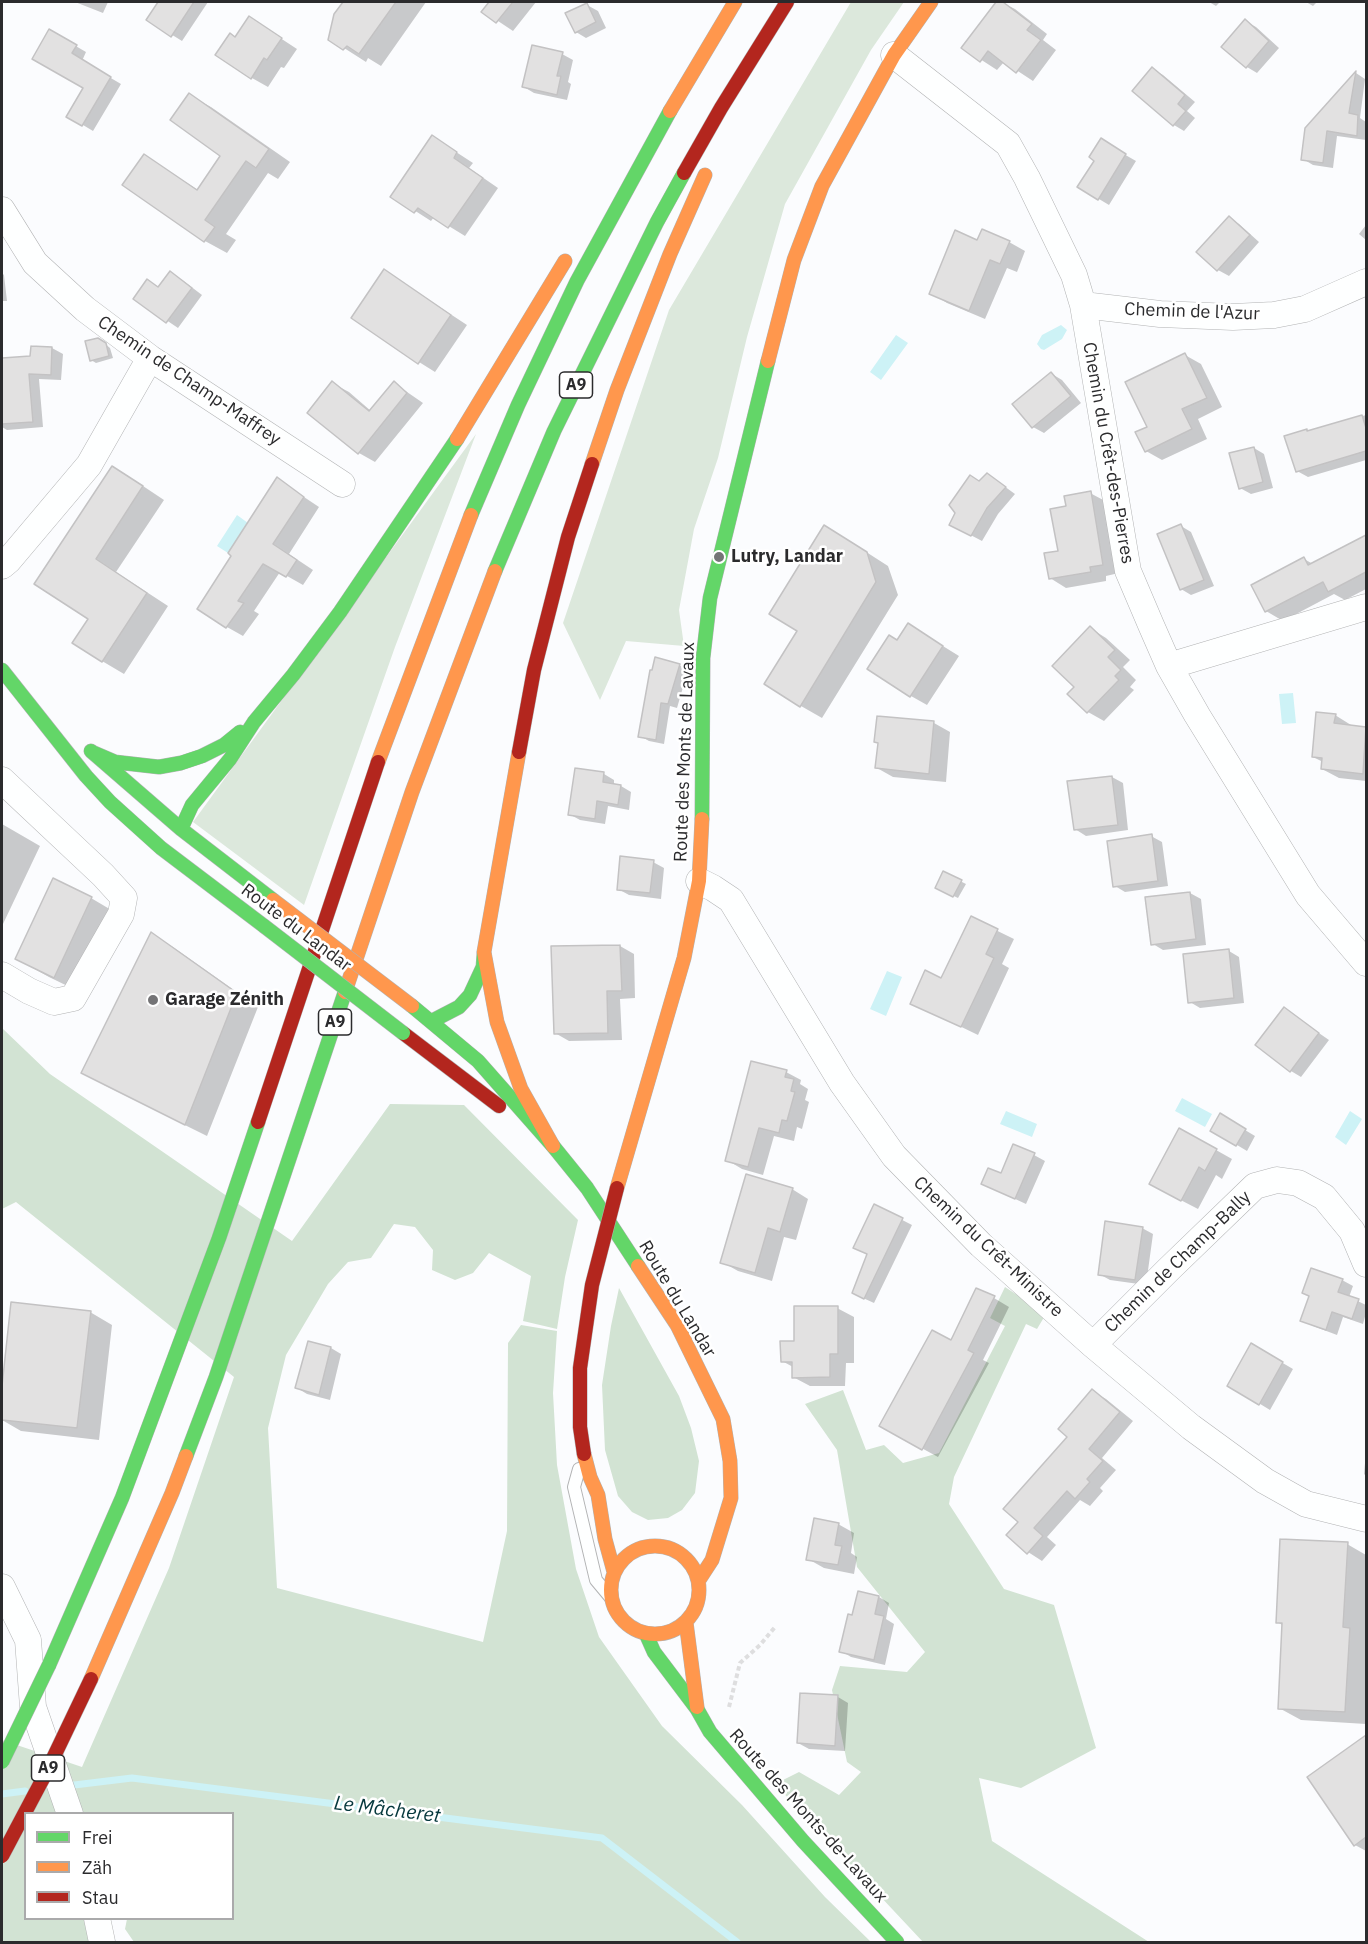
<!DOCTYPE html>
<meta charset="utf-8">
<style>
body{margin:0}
#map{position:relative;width:1368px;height:1944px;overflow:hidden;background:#fbfcfe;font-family:"IBM Plex Sans",sans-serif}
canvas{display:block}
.frame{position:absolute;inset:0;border:3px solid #2b2b2d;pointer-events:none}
.legend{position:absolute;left:24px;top:1812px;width:210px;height:108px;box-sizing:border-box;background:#fff;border:2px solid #aaaaab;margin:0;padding:8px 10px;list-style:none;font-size:18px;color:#2b2b2d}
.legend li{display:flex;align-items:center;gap:12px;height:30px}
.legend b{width:30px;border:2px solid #aaaaab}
</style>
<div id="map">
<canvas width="1368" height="1944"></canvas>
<div class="frame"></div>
<ul class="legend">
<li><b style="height:8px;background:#63d668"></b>Frei</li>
<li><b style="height:8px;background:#ff974d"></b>Zäh</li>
<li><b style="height:8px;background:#b3261e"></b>Stau</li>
</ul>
</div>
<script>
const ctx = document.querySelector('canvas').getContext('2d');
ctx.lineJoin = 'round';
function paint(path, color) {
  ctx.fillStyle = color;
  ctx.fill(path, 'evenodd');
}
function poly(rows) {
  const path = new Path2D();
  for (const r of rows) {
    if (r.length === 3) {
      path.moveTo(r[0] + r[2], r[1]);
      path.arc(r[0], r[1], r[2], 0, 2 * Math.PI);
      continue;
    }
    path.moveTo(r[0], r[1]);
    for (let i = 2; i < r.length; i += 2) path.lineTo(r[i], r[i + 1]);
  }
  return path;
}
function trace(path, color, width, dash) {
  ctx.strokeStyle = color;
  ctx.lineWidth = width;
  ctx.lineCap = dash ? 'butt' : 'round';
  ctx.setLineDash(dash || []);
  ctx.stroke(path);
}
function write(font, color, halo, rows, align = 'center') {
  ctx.font = font + ' "IBM Plex Sans",sans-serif';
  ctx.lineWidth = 5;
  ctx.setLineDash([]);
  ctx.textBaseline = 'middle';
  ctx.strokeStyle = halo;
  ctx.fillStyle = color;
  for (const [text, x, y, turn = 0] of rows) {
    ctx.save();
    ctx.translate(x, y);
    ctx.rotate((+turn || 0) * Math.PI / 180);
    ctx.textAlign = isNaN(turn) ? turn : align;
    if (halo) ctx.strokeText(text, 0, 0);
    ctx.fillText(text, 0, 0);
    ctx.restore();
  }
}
paint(poly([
 [851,2,904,2,871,50,785,204,747,337,718,458,694,529,679,610,684,646,626,641,600,700,563,623,669,310],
 [476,434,395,647,304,905,193,822]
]), '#dce8dc');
paint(poly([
 [2,1028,50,1074,292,1241,390,1104,464,1105,578,1220,565,1277,557,1329,523,1321,531,1276,489,1253,473,1273,455,1280,432,1270,433,1250,415,1227,394,1224,371,1258,348,1262,328,1284,286,1355,268,1428,277,1588,483,1642,507,1531,508,1343,521,1325,557,1331,553,1393,557,1465,576,1569,599,1637,662,1726,742,1805,825,1897,871,1942,134,1942,125,1929,127,1919,232,1918,232,1814,26,1814,26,1918,94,1919,105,1942,2,1942,2,1740,82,1767,169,1568,234,1377,16,1202,2,1209],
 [1005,1287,1046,1314,1037,1329,1026,1324,954,1477,949,1504,1004,1589,1054,1605,1096,1748,1021,1788,979,1778,992,1841,1149,1942,923,1942,775,1784,799,1772,839,1795,861,1772,847,1762,832,1690,840,1666,907,1672,925,1652,857,1567,837,1450,805,1404,843,1390,866,1450,884,1445,903,1463,939,1453,1005,1326,990,1318],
 [619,1288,679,1396,691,1428,699,1461,695,1493,682,1510,668,1518,648,1520,632,1512,618,1496,605,1450,602,1385,611,1326]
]), '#d2e3d3');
paint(poly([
 [1061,325,1067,330,1062,339,1044,350,1041,349,1037,344,1042,335],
 [896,335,908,343,881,380,870,372],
 [237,515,248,523,228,553,217,546],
 [1293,693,1296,723,1282,724,1279,694],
 [887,971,902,977,886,1016,870,1009],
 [1182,1098,1212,1114,1205,1127,1175,1111],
 [1006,1111,1037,1124,1032,1137,1000,1124],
 [1350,1111,1362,1119,1346,1145,1335,1137]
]), '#cdf2f6');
paint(poly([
 [75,2,108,2,103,13],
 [160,2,208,2,182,41,148,20],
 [345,2,426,2,381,66,368,58,366,62,330,39,335,15],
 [491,2,536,2,513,31,483,11],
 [997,2,1001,2,1015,9,1047,34,1043,40,1056,50,1033,81,1004,62,997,70,963,48],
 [1209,2,1220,2,1216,6],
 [1306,2,1317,2,1313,6],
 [587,5,598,11,606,28,586,38,576,32],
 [1245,21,1256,27,1279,48,1257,73,1247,67],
 [265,28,297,49,284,68,281,67,268,87,252,78,236,38],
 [50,31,86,52,82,61,121,84,93,131,68,116,85,88],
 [562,54,573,60,568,82,571,84,567,100,534,93,524,87],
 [1152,69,1163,75,1195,102,1187,111,1195,118,1184,131,1174,125],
 [1356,73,1365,79,1360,118,1366,122,1366,140,1337,136,1333,168,1313,165,1303,159,1307,129],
 [189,95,211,107,290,162,278,179,268,173,226,234,236,240,227,253,205,241,145,156,198,190,223,155],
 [433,137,473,163,469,168,498,188,465,236,434,217,431,221,392,196],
 [1101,141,1136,161,1109,205,1079,187,1096,160],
 [1229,218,1239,224,1259,242,1229,276,1218,270,1198,252],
 [1366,225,1366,240,1359,234],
 [978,242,1009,242,1025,251,1017,272,1007,268,985,319,947,303,931,293],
 [385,271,467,325,435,372,419,362],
 [2,273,4,275,7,301,2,301],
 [181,279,202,295,178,328,135,299,148,281,160,288],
 [103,342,110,348,113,358,96,363,91,360],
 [52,348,63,354,61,380,39,379,43,427,7,430,2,427,2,360,32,358],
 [1185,355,1201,364,1222,407,1198,419,1207,439,1162,460,1146,451,1149,428],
 [1052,374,1062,380,1081,403,1044,433,1033,427,1014,404],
 [332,383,349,392,371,411,394,383,423,403,375,462,359,453],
 [1366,415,1366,460,1308,477,1297,471,1306,430,1309,432],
 [1254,448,1264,454,1273,488,1251,494,1240,488],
 [277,479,319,507,289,554,313,570,303,585,280,572,254,611,259,614,243,636,227,627,234,556],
 [134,480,164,500,116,572,168,606,124,674,102,661,90,619,36,584],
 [997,481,1015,494,998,514,982,541,961,530,980,482],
 [1090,493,1107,502,1119,573,1106,576,1106,581,1066,588,1050,578,1059,552,1067,508],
 [1181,526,1191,532,1214,586,1191,595,1181,589],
 [1366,537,1366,589,1345,600,1334,594,1283,621,1266,611,1253,586,1304,559,1313,564],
 [846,539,888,566,898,595,822,718,801,706,799,631],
 [909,625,959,656,927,705,911,696,898,642],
 [1090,628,1106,638,1130,660,1123,667,1136,680,1130,687,1134,690,1104,721,1088,712,1076,687],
 [679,665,688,670,677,708,670,706,664,744,649,741,640,736],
 [1335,715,1351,725,1351,727,1366,728,1366,781,1339,778,1322,769,1323,762,1313,757],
 [878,717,934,723,950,732,946,782,893,777,877,768,880,744],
 [604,774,614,780,614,785,621,786,631,792,629,810,608,806,605,824,580,820,569,814],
 [1112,777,1123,783,1128,830,1086,836,1075,829],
 [2,824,40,846,3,924,2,923],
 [1151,836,1162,842,1168,886,1125,892,1115,886],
 [653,862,664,868,661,899,629,895,618,889],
 [944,873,966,884,958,898,941,890],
 [1190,893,1201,899,1206,945,1163,950,1153,944],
 [91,898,123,917,86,995,49,977,17,959],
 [971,918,1014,939,1002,964,1009,968,978,1035,912,1003,942,980],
 [152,934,173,947,258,1007,207,1136,104,1085],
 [620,946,634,954,635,998,620,999,622,1040,569,1041,555,1033],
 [1229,951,1239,957,1244,1003,1200,1008,1190,1002],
 [1284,1009,1329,1040,1301,1077,1291,1071],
 [786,1072,801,1080,800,1084,808,1089,805,1100,809,1102,802,1129,797,1127,794,1141,774,1136,763,1175,742,1169,727,1160],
 [1220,1115,1255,1136,1247,1151,1212,1130],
 [1216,1150,1232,1159,1222,1179,1216,1175,1198,1209,1167,1193],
 [1034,1155,1045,1161,1026,1204,983,1184,1002,1175],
 [792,1189,808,1199,796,1240,784,1237,772,1281,738,1271,722,1262],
 [875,1206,912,1225,874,1303,863,1298],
 [1142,1228,1153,1234,1146,1285,1110,1280,1099,1274],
 [1342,1280,1353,1286,1349,1297,1366,1305,1366,1313,1363,1324,1343,1317,1337,1335,1313,1326,1302,1320],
 [994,1298,1009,1307,983,1360,989,1363,938,1457,881,1426,951,1343],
 [12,1304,90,1312,112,1325,99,1440,21,1431,2,1420,2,1399],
 [837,1308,854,1317,854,1363,846,1363,845,1386,810,1386,793,1377,793,1367,782,1361,795,1343],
 [309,1343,331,1348,341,1354,330,1400,307,1394,297,1388],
 [1252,1345,1293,1369,1270,1410,1229,1385],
 [1092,1391,1106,1399,1133,1421,1102,1458,1116,1470,1100,1488,1103,1491,1090,1506,1080,1500,1047,1537,1056,1545,1042,1561,1028,1552,1020,1522,1069,1437],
 [1366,1452,1366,1476,1364,1474],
 [838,1524,854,1533,851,1553,857,1557,854,1574,824,1568,808,1559],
 [1347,1544,1366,1555,1365,1638,1366,1639,1366,1724,1301,1720,1279,1708,1284,1626,1277,1622],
 [879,1597,889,1603,886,1619,894,1624,885,1665,851,1657,841,1651,854,1617],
 [838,1697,848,1703,845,1751,809,1749,798,1743],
 [1362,1740,1366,1743,1366,1851,1355,1845]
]), '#0003');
trace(poly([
 [66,1786,132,1778,602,1838,737,1942],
 [2,1794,25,1791]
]), '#cdf2f6', 7);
const building = poly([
 [158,2,194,2,171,37,146,20,158,2],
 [343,2,396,2,359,54,347,46,343,50,328,40,334,14,343,2],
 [489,2,513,2,496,23,481,12,489,2],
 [996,2,1003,2,1032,24,1027,30,1041,40,1016,73,988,51,980,62,961,48,996,2],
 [587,3,596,22,575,33,565,13,587,3],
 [249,16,282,38,267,60,264,58,251,79,215,55,230,33,235,37,249,16],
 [1245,19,1269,41,1246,68,1221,47,1245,19],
 [49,29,77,45,72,53,111,77,82,126,66,117,83,88,32,59,49,29],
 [532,45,563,52,557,76,561,76,557,95,522,87,532,45],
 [1152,67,1185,95,1178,104,1186,111,1173,126,1132,91,1152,67],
 [1356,71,1349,113,1358,115,1357,136,1327,131,1323,163,1301,160,1305,128,1356,71],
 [189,93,269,149,256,168,246,161,205,220,215,227,204,242,122,185,144,154,197,190,220,156,170,120,189,93],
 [432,135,457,152,454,158,483,178,448,228,418,208,414,213,390,197,432,135],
 [1101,138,1126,154,1098,200,1077,187,1094,161,1089,157,1101,138],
 [1229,216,1250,235,1217,271,1196,252,1229,216],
 [982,229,1010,241,1000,264,990,260,969,311,929,294,955,230,977,240,982,229],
 [384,269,451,315,418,364,351,318,384,269],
 [170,271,192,288,166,323,133,299,147,279,158,287,170,271],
 [98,338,106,343,109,356,90,361,85,341,98,338],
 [31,346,52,347,51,375,29,374,33,422,2,424,2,358,30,356,31,346],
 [1185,353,1207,398,1182,409,1192,429,1145,452,1135,432,1147,427,1125,382,1185,353],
 [1051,372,1071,396,1032,428,1012,404,1051,372],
 [332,381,369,411,394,381,407,393,358,454,307,413,332,381],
 [1362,415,1366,428,1366,451,1296,472,1284,436,1307,429,1307,431,1362,415],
 [1254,447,1263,482,1239,489,1229,453,1254,447],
 [112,466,143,486,96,559,147,593,102,662,72,643,88,619,34,584,112,466],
 [987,473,1006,487,987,508,971,536,949,525,955,513,949,505,970,475,979,481,987,473],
 [277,477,304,497,273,544,297,560,286,577,263,564,238,601,244,603,226,628,197,609,231,556,228,553,277,477],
 [1091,491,1103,565,1090,567,1091,572,1049,579,1044,553,1058,551,1050,509,1066,506,1064,496,1091,491],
 [1181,524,1204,580,1180,590,1157,534,1181,524],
 [824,525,867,552,876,582,800,707,764,684,797,631,769,614,824,525],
 [1366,535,1366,572,1328,592,1323,582,1265,612,1251,585,1304,557,1308,565,1366,535],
 [908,623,943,646,910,697,867,669,889,635,897,640,908,623],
 [1090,626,1115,650,1108,657,1121,670,1115,676,1119,680,1087,713,1067,694,1074,687,1052,666,1090,626],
 [655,657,680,664,668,704,661,703,656,740,638,737,650,670,652,670,655,657],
 [1316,712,1336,714,1334,723,1366,727,1363,774,1321,769,1322,758,1312,757,1316,712],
 [877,716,934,721,929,774,875,768,878,743,874,742,877,716],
 [575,768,604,772,603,782,621,785,618,805,597,801,595,819,568,815,575,768],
 [1112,776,1118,825,1074,830,1067,781,1112,776],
 [1152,834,1158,881,1113,887,1107,841,1152,834],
 [620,856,654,860,650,893,617,890,620,856],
 [943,871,962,880,953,897,935,888,943,871],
 [53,878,92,897,54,978,15,959,53,878],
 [1190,892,1196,939,1151,945,1145,897,1190,892],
 [971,916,998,929,986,954,994,958,961,1027,910,1004,925,970,941,978,971,916],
 [151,932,237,993,185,1125,81,1073,151,932],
 [620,945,622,991,607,991,608,1033,554,1034,551,946,620,945],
 [1229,949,1234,998,1188,1003,1183,954,1229,949],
 [1284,1007,1319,1033,1290,1072,1255,1045,1284,1007],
 [751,1061,787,1070,785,1077,794,1079,791,1091,795,1092,787,1121,782,1120,779,1133,759,1128,748,1167,725,1161,751,1061],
 [1220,1113,1246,1129,1236,1146,1210,1131,1220,1113],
 [1179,1128,1217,1149,1205,1171,1199,1167,1181,1201,1149,1184,1179,1128],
 [1013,1144,1035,1153,1015,1199,981,1184,988,1168,1001,1173,1013,1144],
 [746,1174,793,1188,780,1232,768,1228,755,1273,720,1263,746,1174],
 [874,1204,903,1218,864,1299,852,1293,867,1254,853,1248,874,1204],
 [1105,1221,1143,1227,1135,1280,1098,1275,1105,1221],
 [1311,1268,1343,1279,1338,1292,1359,1299,1352,1319,1332,1312,1326,1330,1300,1321,1309,1296,1302,1293,1311,1268],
 [976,1288,995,1296,968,1350,974,1353,922,1450,879,1426,932,1330,951,1340,976,1288],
 [11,1302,91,1311,77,1428,2,1420,2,1386,11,1302],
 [794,1306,838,1306,838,1354,830,1354,830,1377,792,1378,792,1362,781,1362,780,1341,794,1341,794,1306],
 [308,1341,331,1347,319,1395,295,1388,308,1341],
 [1251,1343,1283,1362,1259,1405,1227,1386,1251,1343],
 [1092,1389,1120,1412,1089,1449,1103,1461,1087,1479,1090,1482,1075,1499,1067,1491,1034,1528,1043,1536,1027,1554,1006,1535,1018,1522,1003,1509,1067,1437,1058,1429,1092,1389],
 [814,1518,839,1523,835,1545,842,1546,838,1565,806,1560,814,1518],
 [1280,1539,1348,1542,1343,1627,1350,1628,1345,1712,1278,1709,1282,1623,1276,1623,1280,1539],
 [858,1591,879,1596,875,1614,884,1616,874,1660,839,1652,848,1614,852,1615,858,1591],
 [800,1693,838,1695,835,1746,797,1743,800,1693],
 [1366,1735,1366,1837,1354,1846,1307,1777,1366,1735]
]);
paint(building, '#e2e1e1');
trace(building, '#c3c2c3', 1.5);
const lane = poly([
 [579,1469,574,1487,596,1580,611,1598]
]);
const street = poly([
 [894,55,1008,144,1027,178,1074,275,1083,305,1128,571,1151,625,1169,666,1197,715,1308,895,1366,963],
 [2,210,35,263,85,309,150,358,342,484],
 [1083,305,1160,314,1233,317,1274,315,1305,309,1366,282],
 [2,566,8,561,89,465,150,358],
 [1169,666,1366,607],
 [2,780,103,875,124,898,121,914,73,998,54,1002,29,991,2,975],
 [699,881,713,888,731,900,842,1083,894,1156,981,1245,1093,1345,1191,1427,1265,1481,1306,1504,1366,1519],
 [1093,1345,1168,1270,1255,1186,1277,1180,1298,1183,1324,1197,1352,1231,1366,1264],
 [2,1587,28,1640,33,1707,70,1814],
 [97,1918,102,1942]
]);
const fast = poly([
 [471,515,518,405,577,281,670,111],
 [495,571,554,431,657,222,684,173],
 [2,670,86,776,110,802,161,848,264,926],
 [91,751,181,829,273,900],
 [94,753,115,762,159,767,181,763,202,756,224,745,240,732],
 [702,819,703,658,710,598,768,361],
 [181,829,192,805,230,759,254,722,293,675,340,612,457,439],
 [412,1006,478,1061,553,1146,587,1188,638,1266],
 [432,1021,459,1007,470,995,483,967,484,954],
 [186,1456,216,1377,345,992],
 [646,1634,654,1652,697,1709,710,1732,803,1841,897,1942],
 [49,1665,122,1498,219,1238,258,1122]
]);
const slow = poly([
 [670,111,735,2],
 [768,361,794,260,822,186,894,55,931,2],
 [457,439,565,261],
 [592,464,617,390,670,254,705,175],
 [519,752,484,952,497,1022,521,1089,553,1146],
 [378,762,471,515],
 [345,992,412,792,495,571],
 [617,1188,684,958,699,881,702,819],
 [638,1266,677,1325,723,1419,730,1461,731,1498,712,1560,699,1580],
 [584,1454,590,1477,598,1495,605,1539,614,1572],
 [655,1590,44],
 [686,1622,697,1707],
 [91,1679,172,1493,186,1456]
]);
const jam = poly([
 [684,173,721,108,787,2],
 [519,752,534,670,568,537,592,464],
 [403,1033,499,1106],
 [258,1122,378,762]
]);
trace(lane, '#b2b3b4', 14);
trace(street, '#b2b3b4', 27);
trace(fast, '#b2b3b4', 15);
trace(slow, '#b2b3b4', 15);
trace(jam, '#b2b3b4', 15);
trace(poly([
 [729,1707,740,1663,760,1645,775,1627]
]), '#dededf', 4, [4.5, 3]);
trace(lane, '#feffff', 12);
trace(street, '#feffff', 26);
trace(fast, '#63d668', 14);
trace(slow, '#ff974d', 14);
trace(jam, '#b3261e', 14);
const fastBridge = poly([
 [264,926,403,1033],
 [2,1762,49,1665]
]);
const slowBridge = poly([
 [273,900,412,1006]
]);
const jamBridge = poly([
 [584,1454,580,1427,580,1368,592,1285,617,1188],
 [2,1856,47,1771,91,1679]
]);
trace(fastBridge, '#b2b3b4', 15, []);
trace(slowBridge, '#b2b3b4', 15, []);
trace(jamBridge, '#b2b3b4', 15, []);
trace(fastBridge, '#63d668', 14);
trace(slowBridge, '#ff974d', 14);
trace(jamBridge, '#b3261e', 14);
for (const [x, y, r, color] of [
 [719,557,6,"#747476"],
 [153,1000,6,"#747476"]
]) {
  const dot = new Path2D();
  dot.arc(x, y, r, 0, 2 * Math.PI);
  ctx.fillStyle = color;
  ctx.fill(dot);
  trace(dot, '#fff', 2);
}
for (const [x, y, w] of [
 [576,385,33],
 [335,1022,33],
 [48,1768,33]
]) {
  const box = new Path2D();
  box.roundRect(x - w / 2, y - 13, w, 26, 4.5);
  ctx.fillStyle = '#fff';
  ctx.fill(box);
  trace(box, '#2b2b2d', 1.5);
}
write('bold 16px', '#2b2b2d', null, [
 ["A9",576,385],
 ["A9",335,1022],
 ["A9",48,1768]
]);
write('18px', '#2b2b2d', '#fff', [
 ["Chemin de l'Azur",1192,312,2],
 ["Chemin de Champ-Maffrey",189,381,34],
 ["Chemin du Crêt-des-Pierres",1108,453,80],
 ["Route des Monts de Lavaux",685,752,-88],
 ["Route du Landar",296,928,37],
 ["Chemin du Crêt-Ministre",988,1247,43],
 ["Chemin de Champ-Bally",1178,1262,-44],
 ["Route du Landar",677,1299,59],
 ["Route des Monts-de-Lavaux",808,1816,48]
]);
write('bold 18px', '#2b2b2d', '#fff', [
 ["Lutry, Landar",731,557],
 ["Garage Zénith",165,1000]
], 'left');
write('italic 20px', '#06383d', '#fff', [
 ["Le Mâcheret",387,1810,7]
]);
</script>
